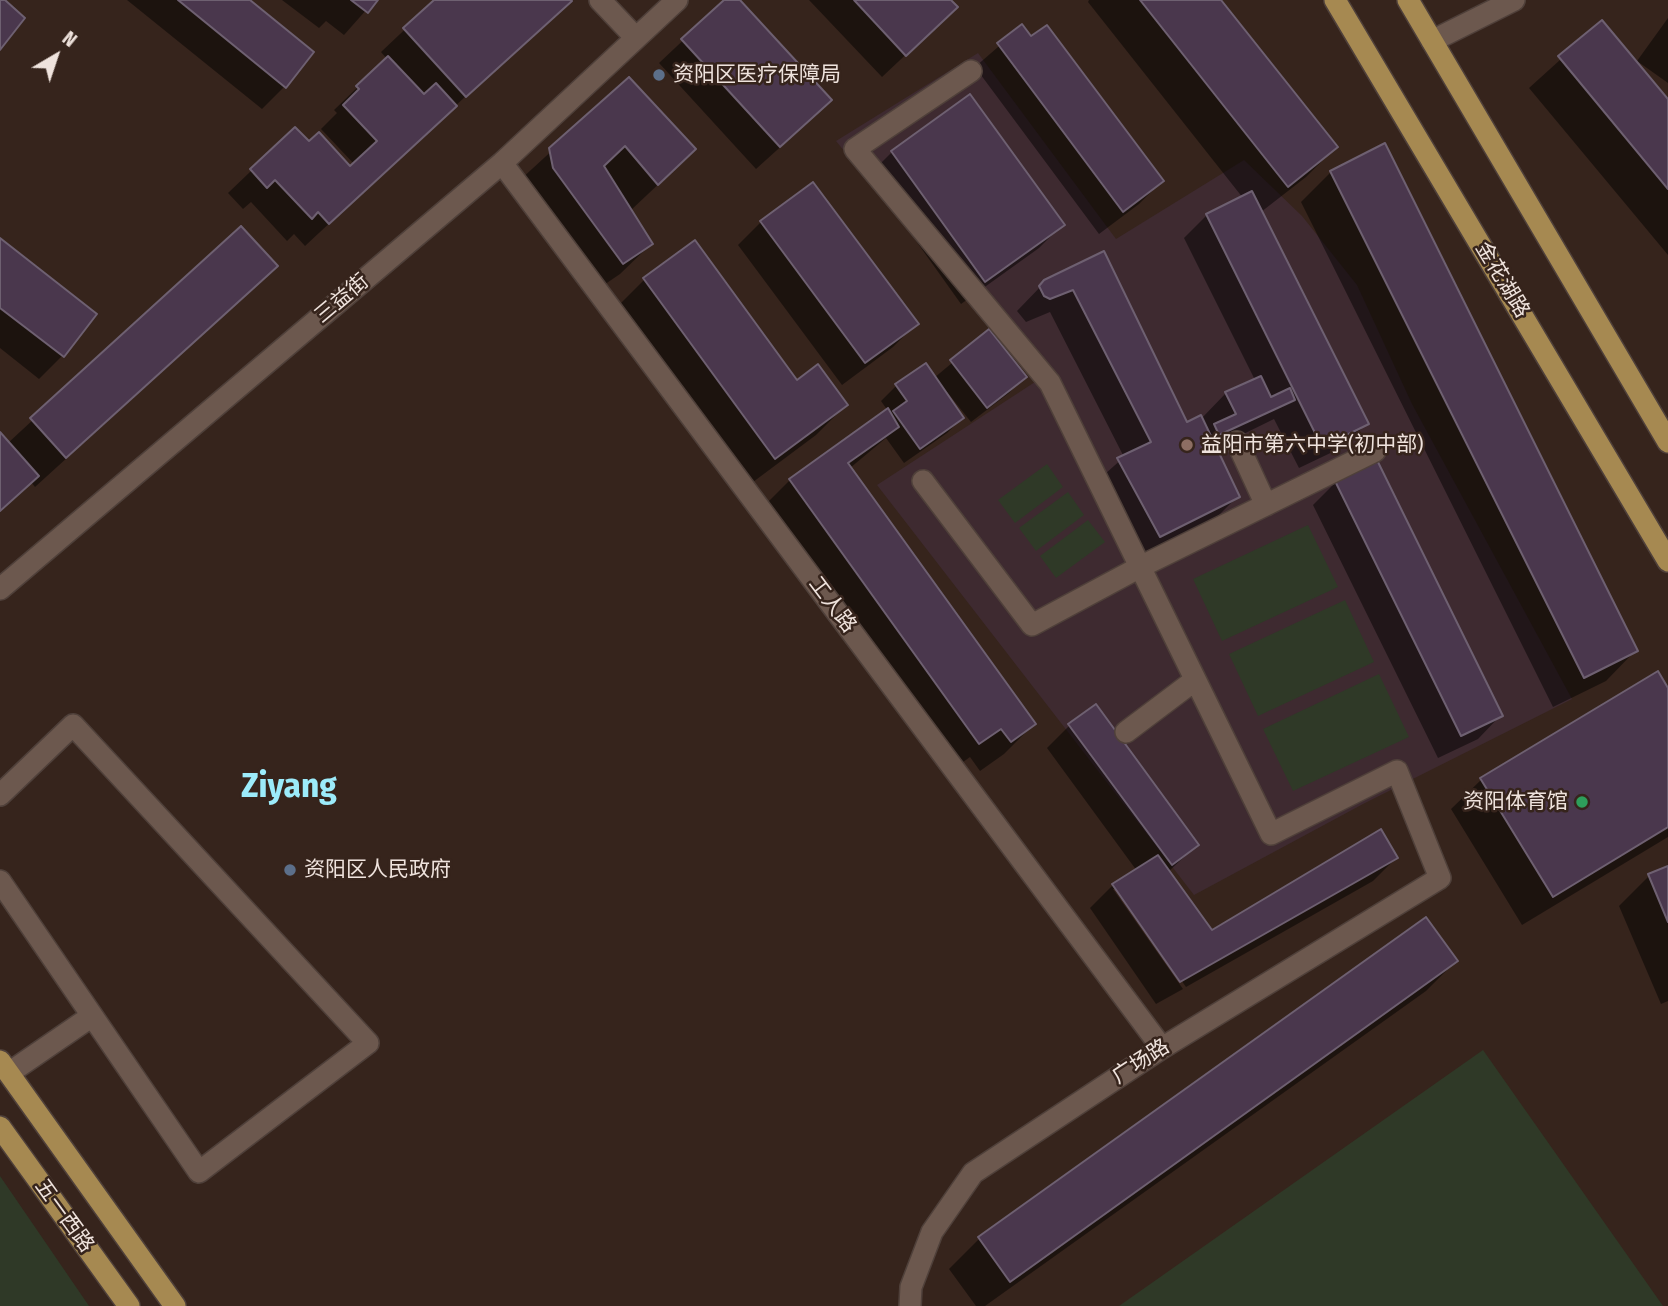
<!DOCTYPE html>
<meta charset="utf-8">
<style>
body{margin:0}
#map{position:relative;width:1668px;height:1306px;overflow:hidden;background:#36241c;font-family:"Fira Sans Condensed",sans-serif}
canvas{display:block}
.north{position:absolute;left:21px;top:21px;width:70px;height:70px;-webkit-text-stroke:5px #36241c;paint-order:stroke;rotate:39deg;font-size:19px;font-weight:700;line-height:28px;text-align:center;color:#efe3dd}
.north::after{content:'';display:block;margin:auto;width:24px;height:32px;background:#efe3dd;clip-path:polygon(50% 0,100% 100%,50% 72%,0 100%)}
</style>
<div id="map">
<canvas width="1668" height="1306"></canvas>
<div class="north">N</div>
</div>
<script>
const ctx = document.querySelector('canvas').getContext('2d');
ctx.lineJoin = 'round';
function paint(path, color) {
  ctx.fillStyle = color;
  ctx.fill(path, 'evenodd');
}
function poly(rows) {
  const path = new Path2D();
  for (const r of rows) {
    path.moveTo(r[0], r[1]);
    for (let i = 2; i < r.length; i += 2) path.lineTo(r[i], r[i + 1]);
  }
  return path;
}
function trace(path, color, width, dash) {
  ctx.strokeStyle = color;
  ctx.lineWidth = width;
  ctx.lineCap = dash ? 'butt' : 'round';
  ctx.setLineDash(dash || []);
  ctx.stroke(path);
}
function write(font, color, halo, rows, align = 'center') {
  ctx.font = font + ' "Fira Sans Condensed","Noto Sans SC",sans-serif';
  ctx.lineWidth = 5;
  ctx.setLineDash([]);
  ctx.textBaseline = 'middle';
  ctx.strokeStyle = halo;
  ctx.fillStyle = color;
  for (const [text, x, y, turn = 0] of rows) {
    ctx.save();
    ctx.translate(x, y);
    ctx.rotate((+turn || 0) * Math.PI / 180);
    ctx.textAlign = isNaN(turn) ? turn : align;
    if (halo) ctx.strokeText(text, 0, 0);
    ctx.fillText(text, 0, 0);
    ctx.restore();
  }
}
paint(poly([
 [978,53,1116,239,1244,160,1302,216,1357,285,1412,404,1572,699,1363,804,1194,895,877,485,1035,382,836,141]
]), '#3e2a30');
paint(poly([
 [1047,464,1063,487,1015,523,998,500],
 [1068,492,1084,515,1036,551,1019,528],
 [1088,520,1105,542,1056,578,1040,556],
 [1308,525,1338,587,1222,641,1193,579],
 [1345,600,1374,662,1258,716,1229,654],
 [1379,674,1409,737,1293,791,1263,729],
 [1483,1050,1663,1306,1119,1306],
 [0,1176,89,1306,0,1306]
]), '#2f3927');
paint(poly([
 [127,0,247,0,285,86,262,109],
 [282,0,375,0,344,35,326,21,319,28],
 [436,0,569,0,305,246,294,234,287,241,251,202,243,209,228,193,295,129,309,144,350,168,354,164,321,129,337,113,334,110,387,59,381,52],
 [726,0,738,0,807,123,756,169,659,63],
 [809,0,949,0,932,30,882,77],
 [1089,0,1219,0,1336,147,1306,177,1261,212,1366,424,1343,447,1299,468,1274,419,1215,448,1238,496,1215,519,1137,559,1095,483,1124,457,1050,312,1026,322,1017,311,1045,282,1103,254,1186,424,1201,419,1226,393,1255,380,1184,238,1207,215,1243,198,1088,2],
 [1668,18,1668,83,1637,61],
 [1602,22,1668,101,1668,255,1529,88],
 [1021,27,1162,181,1139,204,1099,234,975,67],
 [629,80,664,179,630,211,651,244,620,274,592,293,520,180],
 [970,97,1062,225,1039,248,961,304,869,175,892,152],
 [1331,172,1636,650,1606,681,1553,707,1301,202],
 [761,222,916,324,893,347,842,385,738,245],
 [240,228,245,296,35,487,31,482,0,511,0,434,8,443],
 [0,241,95,315,62,356,39,379,0,348],
 [644,280,797,382,846,405,816,435,745,488,614,310],
 [989,332,1024,377,1009,393,971,422,947,392,945,393,962,418,947,433,904,463,886,438,850,468,1034,724,1004,754,980,771,970,757,948,773,760,510,790,480,888,411,881,401,896,386,934,378],
 [1336,482,1501,715,1478,739,1438,758,1313,505],
 [1668,692,1668,837,1522,925,1451,809,1482,779],
 [1070,725,1197,845,1168,872,1211,932,1396,858,1373,881,1186,987,1117,889,1113,889,1183,989,1156,1004,1090,908,1113,885,1137,871,1047,748],
 [1668,867,1668,1001,1661,1004,1619,906,1649,876],
 [1426,919,1456,961,1426,991,985,1306,976,1306,949,1269,979,1239]
]), '#0007');
const building = poly([
 [0,0,5,0,25,18,0,50,0,0],
 [178,0,250,0,314,52,286,88,178,0],
 [351,0,378,0,368,13,351,0],
 [434,0,571,0,572,1,466,97,403,28,434,0],
 [724,0,740,0,832,100,780,147,681,39,724,0],
 [854,0,951,0,958,7,906,56,854,0],
 [1140,0,1221,0,1338,147,1288,187,1140,0],
 [1602,20,1668,99,1668,189,1558,56,1602,20],
 [1022,24,1031,36,1047,25,1164,181,1123,212,997,43,1022,24],
 [388,56,424,94,436,83,457,106,329,224,318,212,312,219,275,180,267,188,250,169,295,127,309,141,319,132,350,166,377,141,343,105,359,89,356,86,388,56],
 [629,77,696,149,658,185,625,146,604,166,653,244,623,264,553,168,549,148,629,77],
 [970,94,1065,225,985,282,891,151,970,94],
 [1385,143,1638,651,1584,678,1330,171,1385,143],
 [813,182,919,324,865,363,760,221,813,182],
 [1252,191,1369,424,1322,447,1206,214,1252,191],
 [241,226,278,266,66,458,30,418,241,226],
 [0,238,97,314,64,357,0,308,0,238],
 [695,240,797,380,818,364,848,405,775,459,643,278,695,240],
 [1104,251,1187,422,1201,415,1240,497,1160,537,1117,458,1151,442,1073,290,1050,299,1044,296,1039,286,1044,280,1104,251],
 [989,329,1027,377,987,408,950,360,989,329],
 [926,363,964,418,920,449,893,411,907,401,895,384,926,363],
 [1261,376,1271,397,1290,388,1295,400,1219,435,1214,424,1236,414,1225,392,1261,376],
 [888,408,899,427,848,463,1036,724,1011,742,1001,729,979,744,789,479,888,408],
 [0,432,39,476,0,511,0,432],
 [1377,460,1503,716,1461,736,1335,481,1377,460],
 [1658,671,1668,688,1668,827,1553,897,1480,778,1658,671],
 [1096,704,1199,845,1172,865,1068,724,1096,704],
 [1381,829,1398,858,1180,982,1112,884,1158,855,1212,930,1381,829],
 [1668,866,1668,922,1648,874,1668,866],
 [1426,917,1458,961,1010,1282,978,1237,1426,917]
]);
paint(building, '#4a374d');
trace(building, '#6e6071', 2);
const minor = poly([
 [600,0,636,38],
 [1432,41,1514,0],
 [502,163,1162,1048],
 [1237,442,1266,505],
 [923,481,1032,625,1140,567,1375,451],
 [0,589,502,163,677,0],
 [1126,732,1195,680],
 [0,795,73,725,368,1043,199,1172,0,881],
 [9,1073,92,1016],
 [910,1306,911,1287,932,1232,973,1173,1162,1048,1440,878,1397,771,1271,834,1050,383,855,149,971,71]
]);
const major = poly([
 [1335,0,1668,561],
 [1408,0,1668,442],
 [0,1061,175,1306],
 [0,1127,129,1306]
]);
trace(minor, '#4f403a', 24);
trace(major, '#4f403a', 24);
trace(minor, '#6c584e', 21);
trace(major, '#a68951', 21);
for (const [x, y, r, color] of [
 [659,75,7,"#5c6f8a"],
 [1187,445,7,"#8d6e63"],
 [1582,802,7,"#2e9e5b"],
 [290,870,7,"#5c6f8a"]
]) {
  const dot = new Path2D();
  dot.arc(x, y, r, 0, 2 * Math.PI);
  ctx.fillStyle = color;
  ctx.fill(dot);
  trace(dot, '#36241c', 2.5);
}
write('21px', '#efe3dd', '#36241c', [
 ["资阳区医疗保障局",673,75],
 ["益阳市第六中学(初中部)",1201,445],
 ["资阳体育馆",1568,802,"right"],
 ["资阳区人民政府",304,870]
], 'left');
write('21px', '#efe3dd', '#36241c', [
 ["金花湖路",1502,280,59],
 ["三益街",342,299,-40],
 ["工人路",832,605,53],
 ["广场路",1141,1062,-33],
 ["五一西路",64,1216,54]
]);
write('bold 35px', '#9cebfa', '#36241c', [
 ["Ziyang",289,787]
]);
</script>
